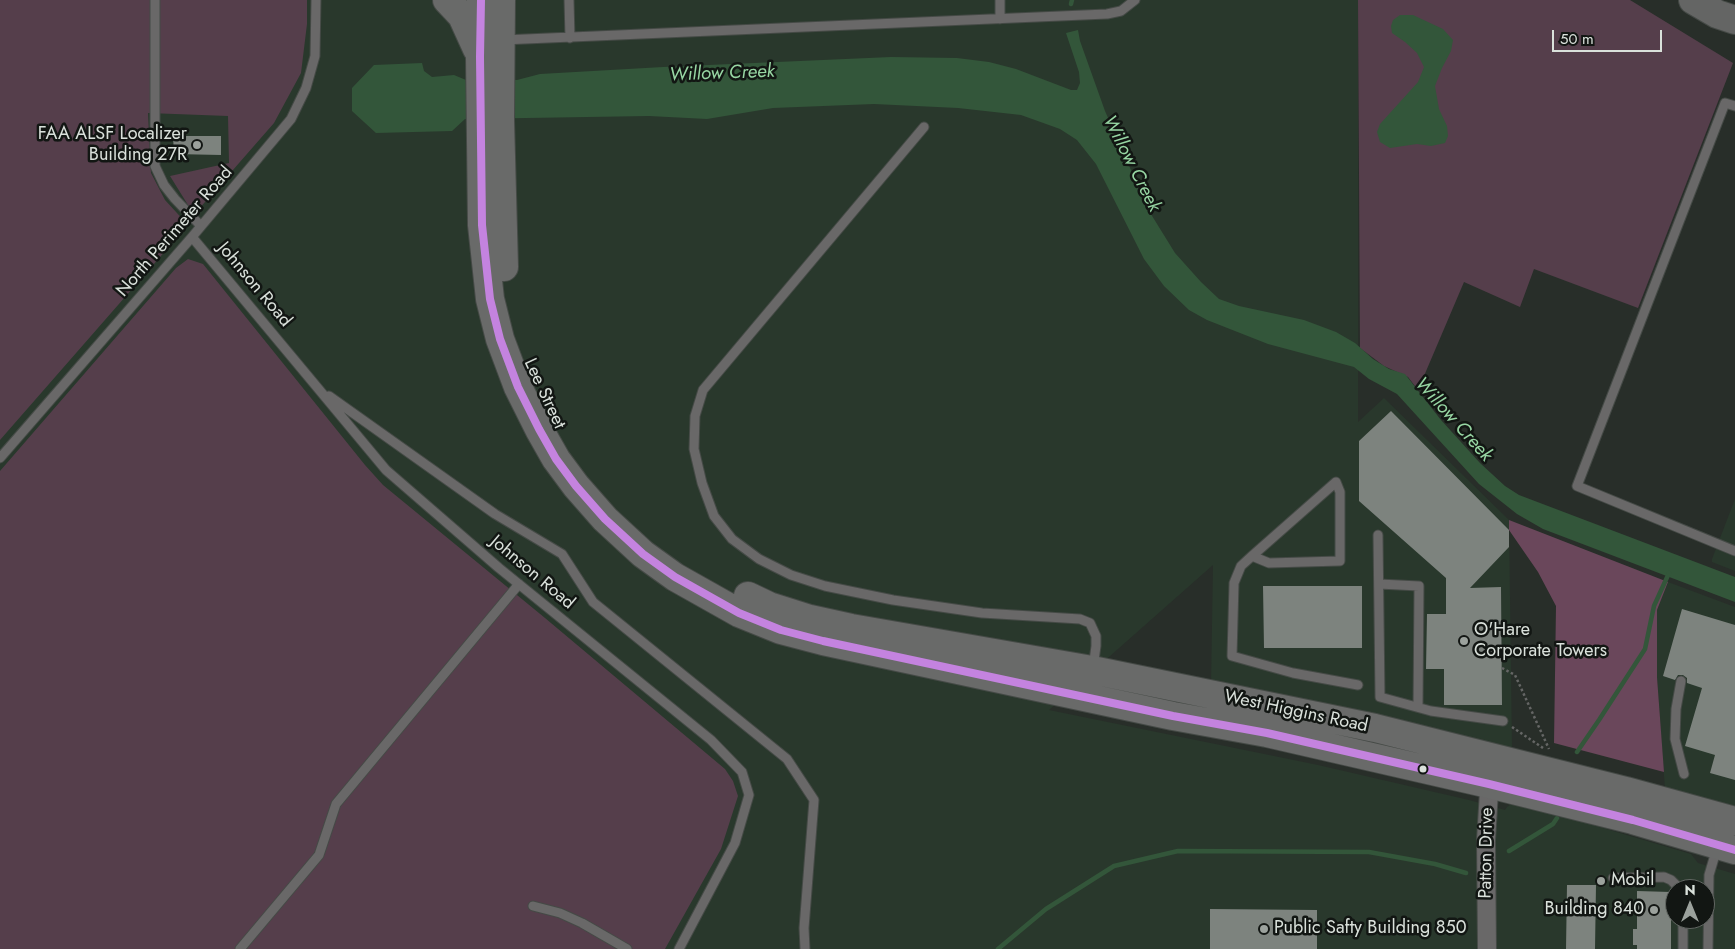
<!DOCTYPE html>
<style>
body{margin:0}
#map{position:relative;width:1735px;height:949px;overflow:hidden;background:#282e29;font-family:Jost,sans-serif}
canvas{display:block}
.north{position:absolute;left:1665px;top:879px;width:50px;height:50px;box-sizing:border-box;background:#121613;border:1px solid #626763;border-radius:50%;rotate:0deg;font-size:14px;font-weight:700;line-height:20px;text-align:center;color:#dae1db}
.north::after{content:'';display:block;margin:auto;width:18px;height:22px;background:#9ca29d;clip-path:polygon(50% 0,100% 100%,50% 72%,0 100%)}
.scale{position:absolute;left:1552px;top:30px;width:110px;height:22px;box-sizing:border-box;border:2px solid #dae1db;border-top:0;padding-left:6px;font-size:15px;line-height:18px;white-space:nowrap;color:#dae1db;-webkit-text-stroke:4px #121613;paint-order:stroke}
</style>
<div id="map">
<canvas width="1735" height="949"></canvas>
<div class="north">N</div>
<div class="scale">50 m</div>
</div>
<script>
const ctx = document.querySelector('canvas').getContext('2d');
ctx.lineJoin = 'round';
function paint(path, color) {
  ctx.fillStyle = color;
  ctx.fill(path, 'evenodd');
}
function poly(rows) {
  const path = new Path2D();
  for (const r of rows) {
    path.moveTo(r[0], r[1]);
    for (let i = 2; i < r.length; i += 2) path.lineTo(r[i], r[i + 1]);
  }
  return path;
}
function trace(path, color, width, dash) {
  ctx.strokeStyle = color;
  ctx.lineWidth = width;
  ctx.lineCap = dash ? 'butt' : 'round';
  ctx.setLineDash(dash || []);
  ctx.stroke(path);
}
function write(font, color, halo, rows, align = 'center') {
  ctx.font = font + ' Jost,sans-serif';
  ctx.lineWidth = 5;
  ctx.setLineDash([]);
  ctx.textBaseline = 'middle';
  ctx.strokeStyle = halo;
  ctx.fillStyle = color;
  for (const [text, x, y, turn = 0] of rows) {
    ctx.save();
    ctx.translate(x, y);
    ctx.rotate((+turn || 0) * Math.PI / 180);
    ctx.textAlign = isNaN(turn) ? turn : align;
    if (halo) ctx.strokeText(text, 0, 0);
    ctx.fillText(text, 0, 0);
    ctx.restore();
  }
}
paint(poly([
 [0,0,1358,0,1358,422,1384,398,1509,520,1512,748,1211,684,1213,565,1049,710,1318,765,1469,800,1505,810,1507,807,1513,803,1522,804,1691,854,1698,863,1735,874,1735,949,0,949],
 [1675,889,1705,889,1705,919,1675,919],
 [1735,499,1735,571,1712,562,1712,559],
 [1668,582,1735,607,1735,808,1665,790,1657,677,1657,610]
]), '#29382c');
paint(poly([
 [0,0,307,0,307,24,301,73,274,123,198,210,188,205,170,176,229,163,228,116,148,113,151,173,165,200,188,225,0,440],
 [1358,0,1630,0,1733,63,1638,308,1534,269,1520,307,1464,282,1418,390,1408,377,1384,366,1360,348],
 [188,259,203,264,365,465,383,485,545,618,725,769,733,781,738,796,721,849,665,949,0,949,0,471,176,268]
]), '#553e4b');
paint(poly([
 [1509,520,1668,582,1657,610,1657,677,1664,772,1554,743,1556,606,1538,572,1509,530]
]), '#6a475b');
paint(poly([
 [1400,15,1413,15,1443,29,1453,40,1451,51,1442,68,1435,86,1439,109,1447,126,1448,136,1445,143,1431,146,1417,144,1390,148,1380,142,1377,132,1380,124,1418,82,1424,67,1417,53,1405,42,1392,33,1391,26,1393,20],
 [1078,30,1080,41,1105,111,1149,211,1175,253,1201,282,1219,299,1239,306,1304,320,1336,332,1355,343,1373,359,1389,369,1405,374,1441,420,1480,463,1505,486,1519,495,1735,577,1735,602,1543,529,1517,514,1479,484,1397,394,1369,379,1354,367,1268,344,1207,320,1189,310,1164,286,1144,259,1096,164,1077,140,1060,129,1021,115,958,108,874,104,773,108,707,119,649,116,465,119,452,131,376,133,352,111,352,88,374,65,422,63,424,71,432,77,454,75,466,80,517,80,540,74,663,67,891,57,957,58,989,62,1016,69,1071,90,1077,90,1080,83,1079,72,1066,33]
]), '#33563a');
trace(poly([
 [1071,4,1072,0],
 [1577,752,1599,720,1645,649,1654,606,1669,573],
 [1509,851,1553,824,1557,818],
 [998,949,1046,909,1114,866,1178,851,1369,852,1435,864,1466,873]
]), '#33563a', 4.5);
paint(poly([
 [173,136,221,136,221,155,174,154],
 [1391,411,1509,530,1509,547,1470,588,1501,587,1502,705,1444,705,1444,669,1426,669,1427,614,1446,614,1446,578,1359,501,1359,441],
 [1263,586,1362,586,1362,648,1264,648],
 [1682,609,1735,625,1735,780,1710,773,1715,755,1685,746,1702,688,1687,683,1687,678,1683,675,1678,675,1675,680,1663,676],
 [1567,885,1596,885,1595,949,1566,949],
 [1637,891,1671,892,1671,949,1637,949,1637,945,1633,945,1633,929,1637,929],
 [1210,909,1317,910,1317,949,1210,949]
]), '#7d837e');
const lane = poly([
 [155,0,155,166,164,185,175,199,201,226],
 [569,0,570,38],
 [1000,0,1000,19],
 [502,40,1107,14,1121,11,1135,0],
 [1735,106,1725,103,1577,486,1735,551],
 [924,127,703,390,695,416,694,449,702,483,714,516,732,539,759,559,791,575,825,586,893,600,982,613,1080,619,1090,623,1096,636,1096,646,1093,668],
 [192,237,386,470,499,568,711,740,742,772,749,795,735,843,679,949],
 [329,396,495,514,562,554,593,602,787,759,814,800,804,928,805,949],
 [0,458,192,237,291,119,306,88,315,56,316,0],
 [1378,535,1380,697,1431,711,1503,721],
 [1252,556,1269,563,1340,561,1340,492,1336,482,1252,556,1241,566,1234,583,1232,656,1293,673,1358,685],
 [1379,584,1419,586,1418,707],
 [1681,681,1676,709,1675,739,1684,774],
 [1613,878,1664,877,1671,880,1680,889],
 [533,906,560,913,582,923,627,949],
 [240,949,319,855,336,804,519,584],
 [1683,949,1683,919],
 [1708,949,1709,875,1717,848]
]);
const street = poly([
 [1487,949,1486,840,1490,775]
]);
const primary = poly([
 [447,0,462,16,477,49],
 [481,0,480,57,482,225,490,299,500,339,518,387,539,429,556,459,576,486,605,519,643,554,675,577,739,613,781,630,823,641,1173,716,1267,733,1489,784,1633,820,1735,850],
 [501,0,500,120,504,267],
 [748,596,769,606,810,619,851,628,1092,670,1375,728,1626,791,1735,821]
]);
const highway = poly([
 [1693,0,1717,14,1735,20]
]);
trace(lane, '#454a46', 11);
trace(street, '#454a46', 20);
trace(primary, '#454a46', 30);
trace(highway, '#454a46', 30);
trace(poly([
 [1502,668,1515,675,1549,749],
 [1512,727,1543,748]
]), '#656665', 2.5, [2.5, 2.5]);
trace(lane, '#696868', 9);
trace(street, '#696868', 18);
trace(primary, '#696a69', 28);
trace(highway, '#646564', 28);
trace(poly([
 [481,0,480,57,482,225,490,299,500,339,518,387,539,429,556,459,576,486,605,519,643,554,675,577,739,613,781,630,823,641,1173,716,1267,733,1489,784,1633,820,1735,850]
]), '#c483df', 8);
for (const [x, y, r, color] of [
 [197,145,5,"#9ca29d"],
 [1464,641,5,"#9ca29d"],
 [1423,769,4.5,"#dae1db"],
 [1601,881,5,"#9ca29d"],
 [1654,910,5,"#9ca29d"],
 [1264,929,5,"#9ca29d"]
]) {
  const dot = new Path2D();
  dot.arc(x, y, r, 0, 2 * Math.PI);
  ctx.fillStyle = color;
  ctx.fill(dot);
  trace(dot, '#121613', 2);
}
write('18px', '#dae1db', '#121613', [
 ["FAA ALSF Localizer",187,135,"right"],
 ["Building 27R",187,156,"right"],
 ["O'Hare",1474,631],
 ["Corporate Towers",1474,652],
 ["Mobil",1611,881],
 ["Building 840",1644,910,"right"],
 ["Public Safty Building 850",1274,929]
], 'left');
write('18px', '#dae1db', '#121613', [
 ["North Perimeter Road",175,232,-49],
 ["Johnson Road",254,285,50],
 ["Lee Street",544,394,65],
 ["Johnson Road",532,573,40],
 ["West Higgins Road",1296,712,12],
 ["Patton Drive",1487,853,-89]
]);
write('italic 19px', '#97d6a3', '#121613', [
 ["Willow Creek",722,74,-2],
 ["Willow Creek",1131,164,63],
 ["Willow Creek",1453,420,48]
]);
</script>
